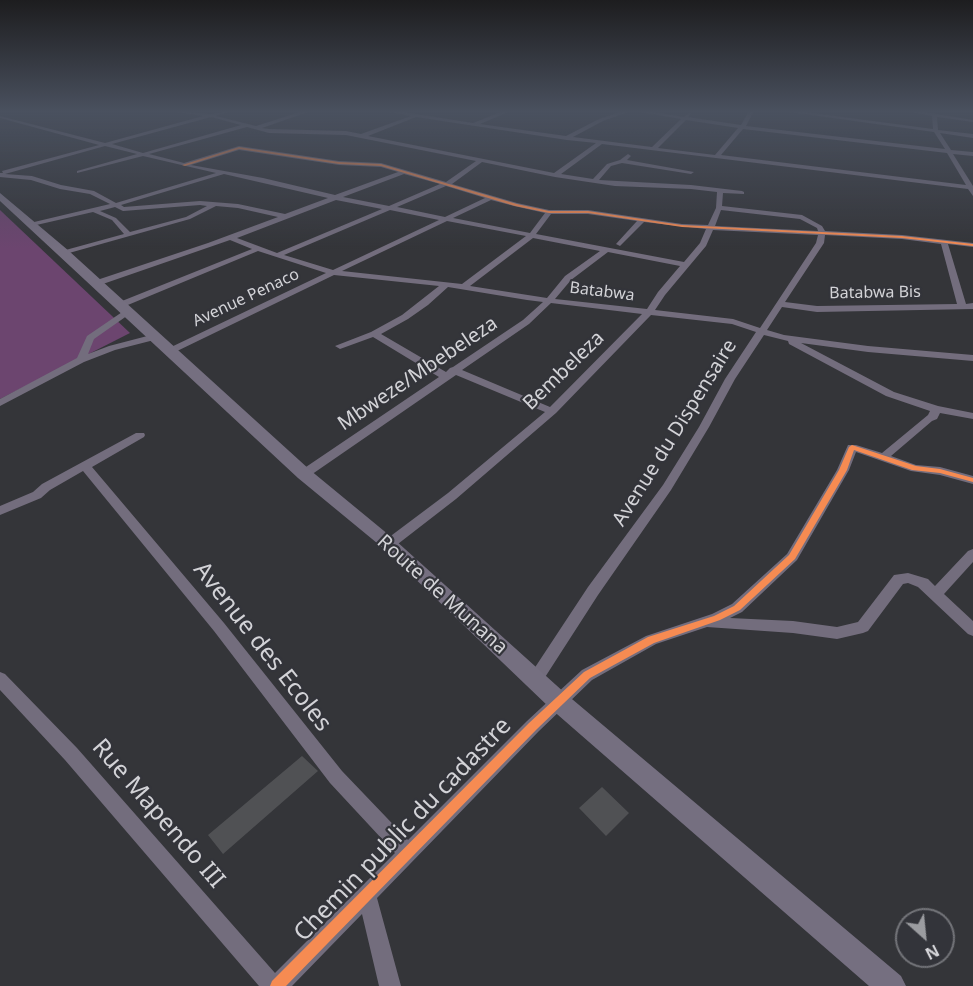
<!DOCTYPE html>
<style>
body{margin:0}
#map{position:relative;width:973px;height:986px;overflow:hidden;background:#343539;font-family:"Noto Sans",sans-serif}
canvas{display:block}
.north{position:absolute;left:895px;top:908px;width:60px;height:60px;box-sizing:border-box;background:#33343a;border:2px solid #737479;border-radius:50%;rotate:153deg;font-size:16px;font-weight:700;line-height:24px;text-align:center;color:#d3d3d7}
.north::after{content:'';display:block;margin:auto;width:21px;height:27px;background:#9b9ca0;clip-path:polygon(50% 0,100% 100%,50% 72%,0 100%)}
</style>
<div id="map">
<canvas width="973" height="986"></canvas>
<div class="north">N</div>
</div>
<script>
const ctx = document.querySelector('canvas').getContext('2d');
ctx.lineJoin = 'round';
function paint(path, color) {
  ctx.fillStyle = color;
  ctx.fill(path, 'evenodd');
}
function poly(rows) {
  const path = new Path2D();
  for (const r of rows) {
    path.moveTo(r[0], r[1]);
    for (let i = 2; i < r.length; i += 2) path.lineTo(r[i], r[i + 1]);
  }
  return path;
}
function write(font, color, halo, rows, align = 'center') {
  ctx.font = font + ' "Noto Sans",sans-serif';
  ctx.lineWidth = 4.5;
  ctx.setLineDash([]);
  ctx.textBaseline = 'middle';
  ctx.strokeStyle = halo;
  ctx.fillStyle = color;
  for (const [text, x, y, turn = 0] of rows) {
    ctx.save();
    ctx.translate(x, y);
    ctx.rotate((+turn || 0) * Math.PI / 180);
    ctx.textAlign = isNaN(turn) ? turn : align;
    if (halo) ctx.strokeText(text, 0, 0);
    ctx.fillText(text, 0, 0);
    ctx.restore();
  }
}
paint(poly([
 [0,210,130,333,0,399]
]), '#6c456f');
paint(poly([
 [302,756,318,771,223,854,208,835],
 [602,787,629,813,606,836,579,808]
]), '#505154');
paint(poly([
 [170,111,211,114,231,111,216,116,256,126,303,111,311,111,262,128,269,129,346,131,361,134,411,116,384,111,398,111,473,123,503,111,511,111,480,124,566,136,599,119,623,111,631,111,603,121,573,137,652,147,681,119,634,111,648,111,684,117,689,113,691,114,688,117,741,125,749,111,754,111,746,126,945,149,934,132,782,111,798,111,933,129,932,116,905,111,919,111,973,120,973,122,937,117,938,130,973,134,973,138,940,133,951,150,973,152,973,156,953,154,973,186,973,196,968,189,602,144,561,174,593,179,607,164,620,160,628,154,631,156,627,160,694,172,691,174,622,163,611,166,599,180,691,185,742,191,744,192,744,194,723,193,722,206,802,215,822,226,825,231,902,235,973,243,973,247,948,244,966,304,973,303,973,309,817,312,782,307,767,330,784,335,868,346,973,355,973,361,868,352,801,343,894,392,938,406,973,413,973,419,940,413,937,419,932,421,891,456,916,465,940,467,973,476,973,484,940,475,911,471,856,452,849,470,797,560,742,612,730,618,793,621,837,627,858,622,894,575,908,573,928,579,935,586,968,551,973,549,973,562,944,594,973,621,973,636,968,634,918,587,908,583,903,584,868,631,863,633,837,639,793,633,707,627,656,644,592,680,539,731,377,898,401,986,379,986,362,914,292,986,259,986,65,760,0,690,0,672,5,674,77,748,275,973,395,853,330,783,214,631,83,471,50,490,41,498,0,515,0,506,33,492,42,484,136,433,144,433,145,435,144,437,92,467,224,623,342,771,408,840,527,721,582,670,646,636,712,614,732,604,787,554,837,470,848,445,856,445,882,453,928,415,930,411,886,396,789,344,788,341,764,335,735,379,709,427,671,490,598,595,540,685,535,687,530,685,527,680,530,675,588,587,663,485,699,427,725,379,756,332,732,324,651,315,556,413,456,499,394,547,384,547,383,544,384,541,448,493,545,412,456,375,308,477,300,477,298,474,300,471,439,377,373,337,340,349,335,346,371,332,402,315,439,286,334,275,173,353,167,353,167,349,326,273,258,251,123,307,117,307,117,303,252,249,230,240,100,285,94,285,94,281,208,243,278,217,238,208,216,206,190,219,62,255,62,251,124,234,112,220,93,212,32,226,30,225,30,223,110,204,90,194,60,189,31,180,0,177,0,173,3,173,2,171,99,145,0,118,0,116,105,143,203,116,170,111],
 [211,117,241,125,143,153,112,144,211,117],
 [416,117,567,140,596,143,554,173,368,136,416,117],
 [686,120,738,128,715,155,658,148,686,120],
 [247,127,269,133,346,135,476,161,446,182,381,163,339,161,239,146,184,163,149,154,247,127],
 [743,129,947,153,966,185,721,155,743,129],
 [105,146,137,154,77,171,77,173,143,156,216,173,116,203,94,191,61,185,32,176,5,174,105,146],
 [239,150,339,165,381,167,398,172,335,195,263,178,191,165,239,150],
 [482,162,555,177,615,186,691,189,717,192,716,208,708,225,682,224,588,210,549,210,517,203,452,184,482,162],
 [224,174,328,198,285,214,238,204,200,201,124,207,121,205,224,174],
 [404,174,440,184,389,206,343,197,404,174],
 [446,186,485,198,445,217,397,207,446,186],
 [336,200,382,209,277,253,237,238,336,200],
 [491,200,514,206,545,213,530,233,453,218,491,200],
 [200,205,207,206,186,217,130,232,116,218,100,211,115,207,123,211,200,205],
 [390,210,439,220,333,270,284,255,390,210],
 [721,210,800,219,817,228,818,231,715,226,721,210],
 [551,214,588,214,637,221,616,244,620,246,644,222,706,229,700,243,684,262,536,234,551,214],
 [447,221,526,236,462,284,342,271,447,221],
 [713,230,818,235,816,243,760,328,733,319,655,310,665,295,706,246,713,230],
 [825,235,902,239,941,244,957,304,817,306,785,302,824,243,825,235],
 [533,238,600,251,565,276,547,298,470,286,533,238],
 [608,252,680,266,658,292,647,309,555,299,571,280,608,252],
 [448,287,527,300,543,302,523,320,453,367,450,368,446,372,381,334,408,319,428,305,448,287],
 [551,303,642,314,550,407,462,370,529,324,551,303],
 [128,308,132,311,131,313,94,339,88,354,109,346,155,334,160,337,158,339,115,350,84,362,0,406,0,399,77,358,87,336,128,308]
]), '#736d7d');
paint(poly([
 [0,193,69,251,310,470,395,540,566,694,901,976,906,986,869,986,550,708,383,548,298,478,0,201,0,193]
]), '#756f80');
paint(poly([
 [239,147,339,162,381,164,517,204,549,211,588,211,682,225,902,236,973,244,973,246,902,238,682,227,588,213,549,213,515,206,381,166,339,164,239,149,185,166,182,165,239,147],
 [852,445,916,466,940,469,973,478,973,482,940,473,912,470,854,450,847,470,795,559,740,610,720,620,654,643,590,678,537,729,286,986,270,986,272,981,529,723,584,672,648,637,714,616,734,606,789,555,839,470,849,447,852,445]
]), '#f68b52');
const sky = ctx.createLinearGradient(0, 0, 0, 249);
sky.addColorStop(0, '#1d1d1f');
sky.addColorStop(0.45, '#4a515f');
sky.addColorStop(1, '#4a515f00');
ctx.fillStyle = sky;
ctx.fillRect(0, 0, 973, 249);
write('16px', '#d3d3d7', '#33343a', [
 ["Batabwa",602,292,7],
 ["Batabwa Bis",875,293,-1],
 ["Avenue Penaco",246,298,-25]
]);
write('20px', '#d3d3d7', '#33343a', [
 ["Bembeleza",564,371,-44],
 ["Mbweze/Mbebeleza",418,374,-34],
 ["Avenue du Dispensaire",675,433,-58],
 ["Route de Munana",442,595,42]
]);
write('24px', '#d3d3d7', '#33343a', [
 ["Avenue des Ecoles",262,647,52],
 ["Rue Mapendo III",158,814,49],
 ["Chemin public du cadastre",403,830,-46]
]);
</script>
